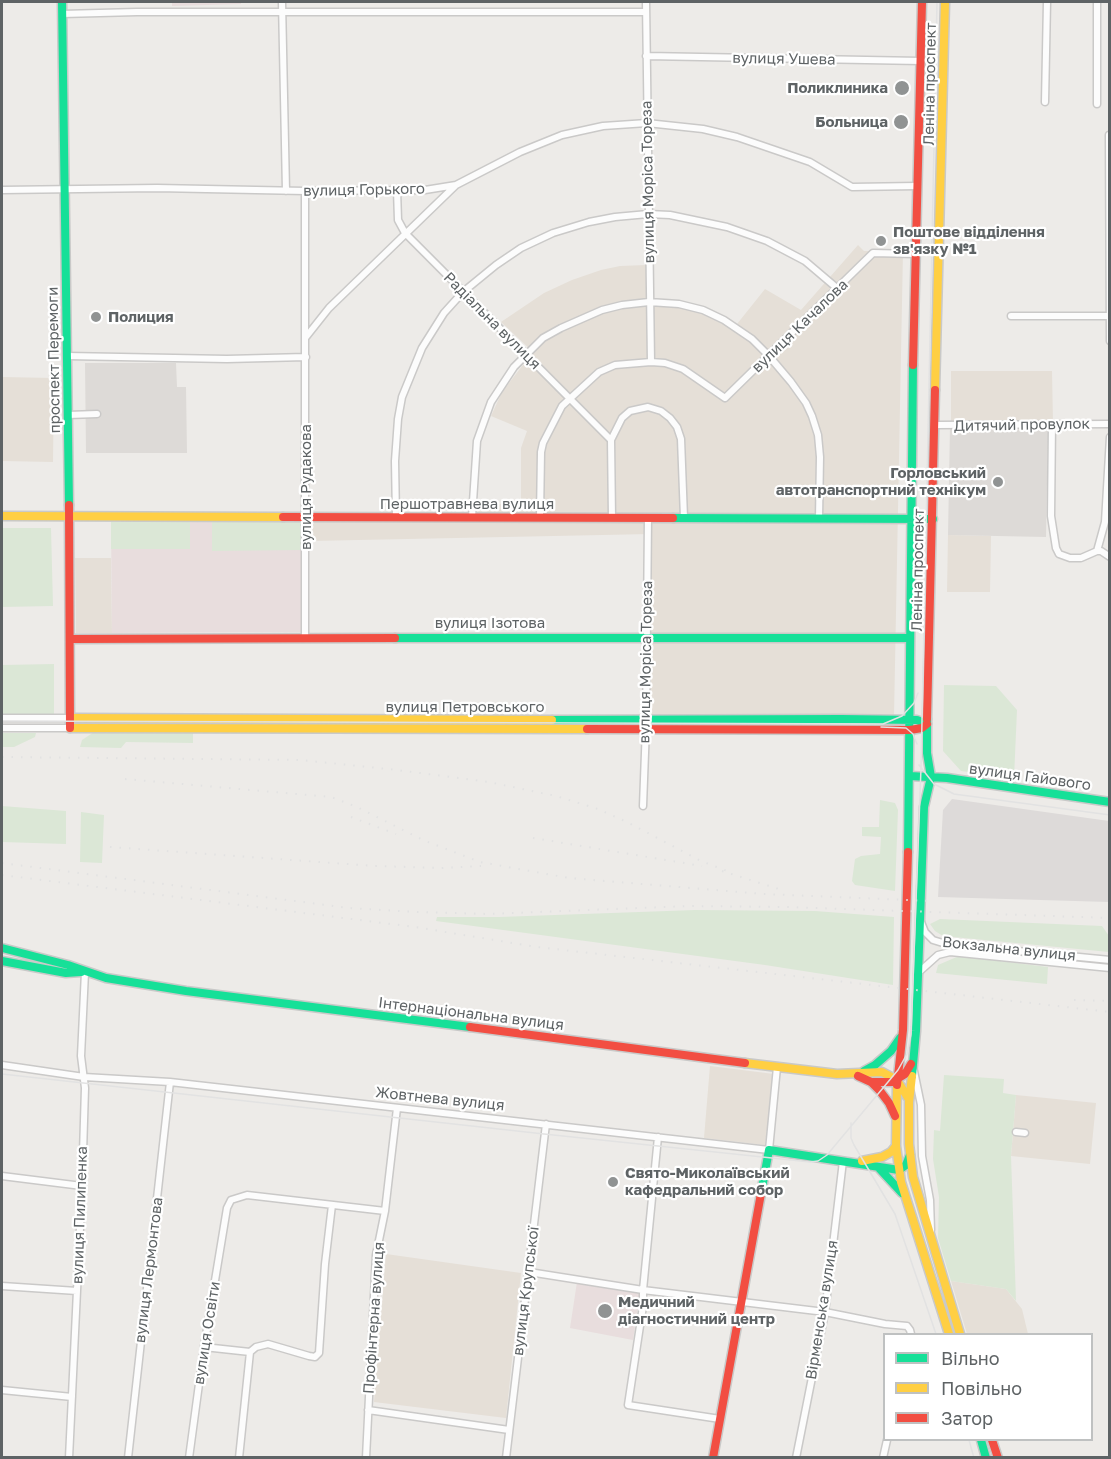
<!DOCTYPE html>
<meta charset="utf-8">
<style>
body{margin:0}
#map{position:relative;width:1111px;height:1459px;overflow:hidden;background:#edebe8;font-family:"Golos Text",sans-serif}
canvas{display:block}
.frame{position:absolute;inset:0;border:3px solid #5e6365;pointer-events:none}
.legend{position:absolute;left:883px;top:1333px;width:210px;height:108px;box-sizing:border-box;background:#fff;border:2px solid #bfc1c1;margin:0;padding:8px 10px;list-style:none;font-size:18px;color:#5e6365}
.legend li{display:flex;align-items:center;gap:12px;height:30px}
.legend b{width:30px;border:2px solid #bfc1c1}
</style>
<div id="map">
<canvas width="1111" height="1459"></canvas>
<div class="frame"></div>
<ul class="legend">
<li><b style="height:8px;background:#16e098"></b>Вільно</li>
<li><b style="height:8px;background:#ffcf43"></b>Повільно</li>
<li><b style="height:8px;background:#f24e42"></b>Затор</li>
</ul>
</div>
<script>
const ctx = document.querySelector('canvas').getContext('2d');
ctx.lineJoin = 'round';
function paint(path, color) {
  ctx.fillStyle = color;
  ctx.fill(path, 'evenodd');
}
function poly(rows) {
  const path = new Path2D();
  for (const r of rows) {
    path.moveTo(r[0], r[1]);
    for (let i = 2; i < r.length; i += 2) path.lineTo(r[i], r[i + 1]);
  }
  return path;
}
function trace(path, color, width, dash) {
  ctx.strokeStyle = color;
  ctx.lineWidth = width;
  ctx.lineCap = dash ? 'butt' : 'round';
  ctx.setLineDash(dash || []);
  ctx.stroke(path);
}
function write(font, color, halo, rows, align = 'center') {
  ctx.font = font + ' "Golos Text",sans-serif';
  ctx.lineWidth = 4.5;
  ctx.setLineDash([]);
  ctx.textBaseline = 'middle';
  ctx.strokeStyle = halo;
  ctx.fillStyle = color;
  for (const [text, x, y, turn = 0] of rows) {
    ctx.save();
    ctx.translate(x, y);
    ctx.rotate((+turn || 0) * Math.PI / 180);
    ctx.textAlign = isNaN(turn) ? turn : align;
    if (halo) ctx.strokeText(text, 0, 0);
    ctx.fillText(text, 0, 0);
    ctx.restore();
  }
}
paint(poly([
 [858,245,864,251,903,251,894,716,650,716,651,534,310,541,310,521,474,519,475,503,521,505,521,448,527,431,491,416,502,392,533,352,501,322,544,293,572,280,601,270,620,266,646,265,647,305,673,306,696,311,733,329,765,289,801,310],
 [951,371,1052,371,1053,423,951,423],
 [2,377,54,378,53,462,2,461],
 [948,535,991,536,990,592,947,592],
 [75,558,111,558,112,633,76,633],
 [710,1066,774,1074,765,1145,704,1138],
 [1016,1095,1096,1103,1090,1164,1011,1156],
 [386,1254,521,1273,506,1418,374,1402],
 [951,1281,1006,1289,1022,1309,1028,1334,967,1334]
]), '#e5dfd7');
paint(poly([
 [952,799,1109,821,1109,902,938,897,943,810]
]), '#dddad9');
paint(poly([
 [85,363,176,363,177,387,186,387,187,453,86,453],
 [950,427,1048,429,1046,537,948,535]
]), '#dddad7');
paint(poly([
 [172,2,241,2,241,4,172,6],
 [302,521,302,632,112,633,111,522],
 [577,1282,640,1293,633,1340,570,1328]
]), '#e8dddd');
paint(poly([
 [302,521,302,550,212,551,212,522],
 [111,522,190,522,190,549,111,549],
 [2,528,51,528,53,606,2,607],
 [54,664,54,714,2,714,2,665],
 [944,685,996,686,1017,710,1014,778,961,771,943,751],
 [94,732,193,733,193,743,126,742,121,748,80,747,82,740],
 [2,733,36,733,35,737,14,747,2,747],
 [880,800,895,803,898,810,895,891,855,885,852,881,855,859,861,856,880,854,881,837,862,836,862,827,879,827],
 [2,806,66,811,66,844,2,842],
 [81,812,104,815,102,863,80,862],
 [695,910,815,911,894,917,893,985,765,965,436,921,437,917,499,917],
 [940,919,1102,926,1109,936,1109,952,943,936,935,931,930,924],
 [959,956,1048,967,1047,984,936,973,938,965],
 [944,1075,1004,1079,1003,1093,1016,1095,1011,1156,1016,1301,1006,1289,951,1281,938,1238,939,1197,933,1159,934,1130,940,1131]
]), '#dbe7d6');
const street = poly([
 [282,2,286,191],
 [646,2,651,362],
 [62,14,137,12,646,12],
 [646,56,921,61],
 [1045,102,1047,2],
 [1097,104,1097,2],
 [1109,135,1110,341],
 [2,190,157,188,305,191,425,190,456,185,520,152,562,135,603,126,647,123,703,129,737,137,810,162,852,187,917,186],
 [397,190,398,220,405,233,611,440],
 [305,191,305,637],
 [1011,316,1109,316],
 [306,337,329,308,456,185],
 [67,356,227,359,306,357],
 [68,415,97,414],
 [1052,424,1051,516,1056,548,1059,554,1070,558,1081,558,1097,551,1101,551,1110,557],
 [935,425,1110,424],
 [396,517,395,461,398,419,402,397,422,348,444,313,463,292,496,265,521,248,553,233,589,222,615,217,648,214,670,215,727,227,767,241,805,261,838,289],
 [472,517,477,441,491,402,514,367,543,338,561,328,602,310,622,305,649,302,679,304,703,310,724,320,752,339,769,356,791,382,806,403,812,416,818,435,820,457,819,518],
 [540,517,541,452,543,443,562,406,599,372,615,365,651,362,665,363,683,369,725,398,873,253,916,254],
 [612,518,611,440,622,418,630,411,648,407,661,411,670,418,677,427,681,439,684,518],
 [1097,551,1105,522,1110,437],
 [2,718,70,718],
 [2,728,70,728],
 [643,806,646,726,648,518],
 [921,922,925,932,933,940,946,944,1110,960],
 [919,972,938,955,950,952,1110,968],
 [2,1065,84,1077,170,1082,769,1150,777,1067],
 [914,1071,921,1105,922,1156,930,1200,931,1230],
 [1016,1132,1025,1133],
 [658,1137,643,1290,643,1306,628,1405,720,1419],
 [2,1176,82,1186],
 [529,1272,643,1290,825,1312,885,1324,907,1326,910,1330,911,1334],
 [2,1286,77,1291],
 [204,1347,250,1352,239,1458],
 [250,1352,256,1347,268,1344,309,1356,315,1357,319,1353,325,1264,332,1205],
 [2,1390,72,1397],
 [368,1410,509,1430],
 [69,1458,82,1186,85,1088,81,1056,85,972],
 [128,1458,170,1082],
 [189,1458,204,1347,227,1208,231,1200,247,1195,385,1211],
 [366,1458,376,1255,385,1211,397,1108],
 [506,1458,546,1124],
 [796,1458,825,1312,843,1161],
 [883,1458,887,1440]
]);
const fast = poly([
 [62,2,69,505],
 [673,518,933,519],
 [395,638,910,638],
 [552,720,841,719,917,720,927,724],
 [910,776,947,778,1110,802],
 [908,852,913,365],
 [2,948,68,965,106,978,186,991,470,1027],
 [2,961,66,973,81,972],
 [864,1071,875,1065,891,1051,900,1038],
 [912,1076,916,1031,924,807,931,777,927,753,927,719],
 [878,1167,902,1193],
 [762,1188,769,1150,899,1170,906,1165,910,1155],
 [981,1440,986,1458]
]);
const slow = poly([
 [935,390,945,2],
 [2,516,283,517],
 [70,718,552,720],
 [70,728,587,729],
 [745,1063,837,1074,882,1072,897,1080,908,1098],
 [912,1076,909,1102,909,1144,913,1177,960,1334],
 [897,1085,896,1146,901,1182,949,1334],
 [862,1161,882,1157,891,1152,896,1146]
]);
const jam = poly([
 [913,365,922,2],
 [69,505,70,728],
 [283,517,673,518],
 [70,639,395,638],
 [927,719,935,390],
 [587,729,910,730,922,728,927,724],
 [470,1027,745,1063],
 [858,1076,871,1082,880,1091,889,1103,895,1116],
 [871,1082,892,1082,905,1074,911,1064],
 [897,1085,903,1030,908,852],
 [992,1440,998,1458],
 [713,1458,762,1188]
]);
trace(street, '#cac9c8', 9);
trace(fast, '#c9c9c8', 11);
trace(slow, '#c9c9c8', 11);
trace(jam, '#c9c9c8', 11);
trace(street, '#fcfcfc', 6);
trace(fast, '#16e098', 8);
trace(slow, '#ffcf43', 8);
trace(jam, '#f24e42', 8);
trace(poly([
 [2,721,883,724,902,716,914,703,918,693],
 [881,727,906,728,913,734,917,744],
 [919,765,934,784,954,794,1110,815],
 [2,1074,544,1134,810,1162,818,1161,827,1155,898,1070,907,1054,911,1034,921,768,937,2],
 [851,1123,851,1138,854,1145,895,1214,936,1334],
 [969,1440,974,1458]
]), '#e2e2e2', 1.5);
trace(poly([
 [2,757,301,760,397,770,489,782,556,796,598,809,627,822,701,861,730,872],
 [125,779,331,797,357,807,423,840,480,862,569,878,764,894,932,901],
 [351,817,396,834],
 [533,838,702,866],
 [110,847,375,866,441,868,481,866],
 [2,863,349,908,416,912,488,914,689,906,786,907,1110,918],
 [722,871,782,890],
 [2,875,415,927,537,947,1110,1012],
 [1074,1000,1110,1001]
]), '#e2e2e2', 2, [1.5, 8]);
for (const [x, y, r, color] of [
 [902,88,8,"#909393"],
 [901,122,8,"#909393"],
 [881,241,6,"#909393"],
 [96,317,6,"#909393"],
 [998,482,6,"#909393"],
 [613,1182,6,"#909393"],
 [605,1311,8,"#909393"]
]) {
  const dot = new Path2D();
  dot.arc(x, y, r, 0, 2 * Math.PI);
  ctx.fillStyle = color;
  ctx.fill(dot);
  trace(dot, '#fff', 2);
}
write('15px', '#5e6365', '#fff', [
 ["вулиця Ушева",784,59,1],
 ["Леніна проспект",930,84,-89],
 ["вулиця Моріса Тореза",648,182,-91],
 ["вулиця Горького",364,190,-1],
 ["Радіальна вулиця",492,321,45],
 ["вулиця Качалова",800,326,-44],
 ["проспект Перемоги",54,360,-91],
 ["Дитячий провулок",1022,425,-1],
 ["вулиця Рудакова",306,487,-90],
 ["Першотравнева вулиця",467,504],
 ["Леніна проспект",918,570,-89],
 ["вулиця Ізотова",490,623],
 ["вулиця Моріса Тореза",646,662,-89],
 ["вулиця Петровського",465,707],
 ["вулиця Гайового",1030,777,8],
 ["Вокзальна вулиця",1009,949,6],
 ["Інтернаціональна вулиця",471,1014,7],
 ["Жовтнева вулиця",440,1099,6],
 ["вулиця Пилипенка",80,1215,-88],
 ["вулиця Лермонтова",149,1270,-83],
 ["вулиця Крупської",526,1291,-83],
 ["Вірменська вулиця",822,1310,-81],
 ["Профінтерна вулиця",374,1318,-86],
 ["вулиця Освіти",207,1333,-81]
]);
write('bold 15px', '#5e6365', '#fff', [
 ["Поликлиника",888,88,"right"],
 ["Больница",888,122,"right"],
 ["Поштове відділення",893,232],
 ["зв'язку №1",893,249],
 ["Полиция",108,317],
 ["Горловський",986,473,"right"],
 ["автотранспортний технікум",986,490,"right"],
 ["Свято-Миколаївський",625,1173],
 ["кафедральний собор",625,1190],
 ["Медичний",618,1302],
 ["діагностичний центр",618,1319]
], 'left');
</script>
